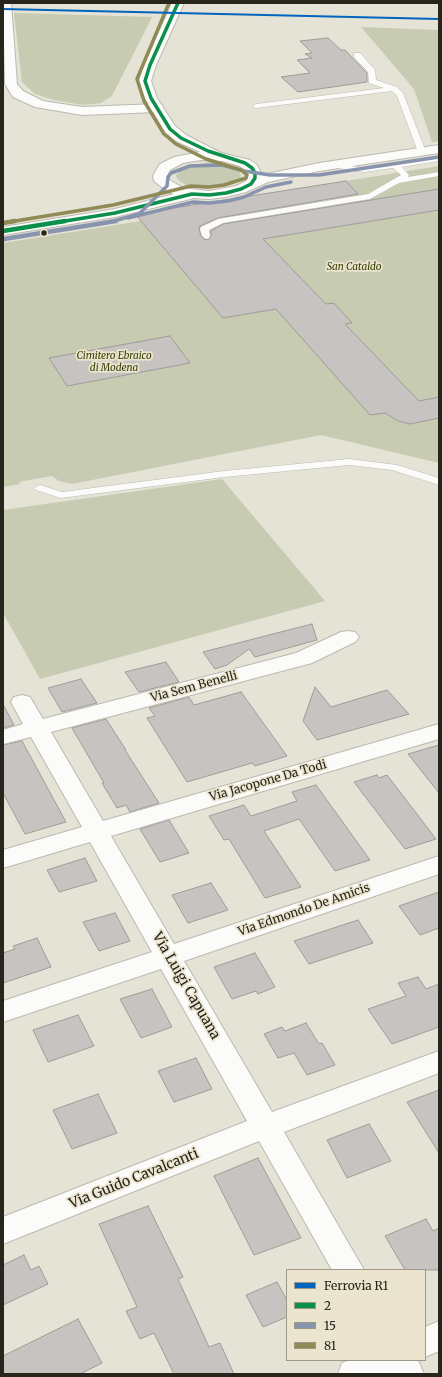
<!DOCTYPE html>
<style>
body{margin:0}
#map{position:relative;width:442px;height:1377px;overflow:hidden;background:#e5e2d6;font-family:Merriweather,serif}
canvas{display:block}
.frame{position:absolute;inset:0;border:4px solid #28251d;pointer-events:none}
.legend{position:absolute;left:286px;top:1269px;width:140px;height:92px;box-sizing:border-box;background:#ebe5d0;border:1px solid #9d9888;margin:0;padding:5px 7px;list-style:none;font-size:12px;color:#28251d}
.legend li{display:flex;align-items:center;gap:8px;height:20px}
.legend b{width:20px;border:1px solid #9d9888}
</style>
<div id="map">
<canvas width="442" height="1377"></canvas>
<div class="frame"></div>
<ul class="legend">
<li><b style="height:5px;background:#0065bd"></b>Ferrovia R1</li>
<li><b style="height:5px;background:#0a904b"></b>2</li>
<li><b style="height:5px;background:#8894ae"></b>15</li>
<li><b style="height:5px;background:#908b56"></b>81</li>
</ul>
</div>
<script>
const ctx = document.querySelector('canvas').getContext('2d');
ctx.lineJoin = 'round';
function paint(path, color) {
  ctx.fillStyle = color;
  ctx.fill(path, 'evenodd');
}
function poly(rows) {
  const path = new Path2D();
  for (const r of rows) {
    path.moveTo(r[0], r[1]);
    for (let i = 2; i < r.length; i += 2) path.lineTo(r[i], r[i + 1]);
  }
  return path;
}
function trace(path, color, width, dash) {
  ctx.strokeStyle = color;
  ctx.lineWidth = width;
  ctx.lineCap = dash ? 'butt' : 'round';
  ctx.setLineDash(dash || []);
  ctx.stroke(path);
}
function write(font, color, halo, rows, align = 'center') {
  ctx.font = font + ' Merriweather,serif';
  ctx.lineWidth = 3.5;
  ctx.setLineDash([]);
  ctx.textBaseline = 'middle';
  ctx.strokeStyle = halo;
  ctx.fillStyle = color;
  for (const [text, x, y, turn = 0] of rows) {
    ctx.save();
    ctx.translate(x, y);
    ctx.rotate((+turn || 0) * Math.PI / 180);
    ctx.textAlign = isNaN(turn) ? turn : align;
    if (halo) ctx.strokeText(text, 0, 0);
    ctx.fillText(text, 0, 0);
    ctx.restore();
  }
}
paint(poly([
 [14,13,152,17,112,96,101,103,83,105,54,100,35,94,22,82],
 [361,27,439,30,439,141,432,142,414,89],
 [210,162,220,163,236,168,240,172,241,176,239,180,226,186,206,189,187,186,177,179,176,175,183,167,191,165],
 [439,166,439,463,321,435,72,484,59,481,52,476,19,482,20,484,3,487,3,243,141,221,142,220,346,181],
 [222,479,325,601,40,679,3,613,3,510]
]), '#c7cbb1');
const building = poly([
 [328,38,341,50,345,50,367,73,367,82,298,92,281,77,310,73,297,60,312,58,305,54,312,53,300,41,328,38],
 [346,181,358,194,218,218,200,226,199,229,201,236,205,240,209,239,211,236,211,231,223,224,439,189,439,210,263,239,326,304,334,303,352,323,345,324,419,401,439,397,439,418,410,424,398,421,385,413,370,415,276,309,223,318,135,214,346,181],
 [170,336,190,363,67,386,49,358,170,336],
 [312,624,317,640,255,657,249,649,227,665,215,669,203,652,312,624],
 [166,662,179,682,139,692,125,672,166,662],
 [81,679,97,703,62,712,48,688,81,679],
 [315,687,331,707,387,690,409,714,317,740,303,721,315,687],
 [241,692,287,756,255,766,252,763,187,782,147,718,155,716,149,708,189,697,194,705,241,692],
 [3,704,14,725,3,728,3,704],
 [106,719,126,750,125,750,159,803,130,812,126,805,117,808,102,783,104,783,72,728,106,719],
 [22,741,66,822,25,834,3,793,3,745,22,741],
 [439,745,439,793,408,754,439,745],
 [377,775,379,778,387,775,436,839,405,849,354,782,377,775],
 [316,785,370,860,335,871,299,819,264,831,301,887,265,898,229,839,224,840,209,816,244,805,251,816,297,801,292,792,316,785],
 [169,820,189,853,160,862,140,829,169,820],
 [85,858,97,881,59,892,47,870,85,858],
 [211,883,228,910,188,923,172,895,211,883],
 [439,892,439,928,420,935,399,906,439,892],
 [115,913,130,941,99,951,83,922,115,913],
 [358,920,373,943,309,964,294,941,358,920],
 [37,938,51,967,3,983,3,953,15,949,13,946,37,938],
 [255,953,275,987,258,994,256,991,232,999,214,967,255,953],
 [418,977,426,989,439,984,439,1027,392,1044,368,1009,406,996,398,983,418,977],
 [152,989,172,1027,141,1038,120,999,152,989],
 [78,1015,94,1046,48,1062,33,1030,78,1015],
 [306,1023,319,1044,322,1043,335,1065,307,1075,294,1053,278,1058,264,1034,282,1027,285,1031,306,1023],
 [196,1058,212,1089,174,1102,158,1071,196,1058],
 [439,1090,439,1153,407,1102,439,1090],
 [98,1094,117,1133,72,1149,53,1110,98,1094],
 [369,1124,391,1161,347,1178,327,1140,369,1124],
 [258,1158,301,1238,254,1255,214,1176,258,1158],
 [148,1206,183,1277,178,1279,209,1347,220,1343,234,1374,174,1374,154,1333,140,1339,126,1311,137,1307,99,1224,148,1206],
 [426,1219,433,1231,439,1228,439,1270,405,1270,385,1236,426,1219],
 [24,1255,31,1270,39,1266,48,1284,3,1305,3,1265,24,1255],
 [277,1282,287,1300,287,1317,263,1327,246,1295,277,1282],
 [78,1319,102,1363,80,1374,3,1374,3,1356,78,1319]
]);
paint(building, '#c6c3c1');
trace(building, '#9e9b99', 1);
const lane = poly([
 [354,53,360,53,375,70,376,80,397,87,403,93,426,152,425,154,422,154,418,152,397,96,392,91,256,108,252,106,256,104,384,88,369,83,368,72,354,57,354,53],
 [439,157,439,161,402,167,409,175,408,177,439,172,439,176,399,183,370,199,223,223,209,230,210,236,209,238,206,239,202,236,200,229,201,227,218,219,368,194,401,175,393,168,364,172,331,167,330,165,331,163,364,168,439,157],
 [349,459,397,465,439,478,439,485,392,470,349,465,224,477,61,498,36,490,34,488,40,485,62,492,224,471,349,459]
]);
const street = poly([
 [3,3,11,3,17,84,23,91,43,101,82,107,157,104,162,105,163,108,162,111,157,112,82,115,35,107,13,97,5,84,3,3],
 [348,631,355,632,359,637,355,642,312,663,51,732,103,821,439,724,439,739,111,836,174,944,439,856,439,874,184,961,272,1112,439,1051,439,1073,284,1132,364,1270,332,1270,259,1141,3,1244,3,1217,247,1121,161,969,3,1022,3,1001,152,952,90,842,3,868,3,850,82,827,31,737,3,744,3,730,23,724,11,702,14,697,22,695,30,697,43,719,296,653,341,632,348,631],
 [439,1321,439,1351,425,1357,425,1327,439,1321],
 [350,1360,418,1360,424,1374,338,1374,342,1363,350,1360]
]);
const secondary = poly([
 [172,3,184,3,156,65,151,81,157,98,175,126,186,135,221,153,250,160,257,165,262,175,319,163,439,145,439,153,319,171,268,182,246,192,226,197,209,199,194,198,115,217,3,235,3,227,115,209,174,194,168,192,154,181,153,176,158,167,160,164,174,157,200,152,176,141,165,132,145,98,139,81,144,65,172,3],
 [201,160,222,161,240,166,247,171,248,178,246,181,236,186,209,191,183,188,168,179,167,176,170,170,183,163,201,160]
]);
trace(lane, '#bcb9b0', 1);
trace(street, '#bcb9b0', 2);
trace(secondary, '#bcb9b0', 2);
paint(lane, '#fbfbf9');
paint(street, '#fbfbf9');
paint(secondary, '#fbfbf9');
trace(poly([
 [59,222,115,213,192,194,209,195,226,193,241,189,251,184,255,178,255,173,252,168,245,163,208,151,181,138,170,129,151,98,145,81,150,65,178,3]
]), '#0a904b', 3.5);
trace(poly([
 [3,231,65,221]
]), '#0a904b', 4.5);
trace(poly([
 [128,218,193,202,209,203,228,201,244,197,266,187,291,182],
 [110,222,139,214,167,186,168,177,171,173,190,166,222,165,244,171,270,175,319,175,439,157]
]), '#8894ae', 3.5);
trace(poly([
 [4,239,116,221]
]), '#8894ae', 4.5);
trace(poly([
 [9,222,113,205,191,186,209,187,224,185,246,178,247,175,241,170,206,159,176,144,164,134,144,101,137,79,169,3]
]), '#908b56', 3.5);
trace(poly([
 [3,223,15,221]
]), '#908b56', 4.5);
paint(poly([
 [3,8,439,18,439,20,3,10,3,8]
]), '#0065bd');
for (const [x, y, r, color] of [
 [44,233,3.5,"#28251d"]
]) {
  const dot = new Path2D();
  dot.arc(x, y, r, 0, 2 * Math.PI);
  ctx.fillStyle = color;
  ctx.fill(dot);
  trace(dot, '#ebe5d0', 1.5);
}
write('italic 10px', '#343e00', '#ebe5d0', [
 ["San Cataldo",354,267],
 ["Cimitero Ebraico",114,356],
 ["di Modena",114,368]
]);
write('12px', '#28251d', '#ebe5d0', [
 ["Via Sem Benelli",194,687,-15],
 ["Via Jacopone Da Todi",268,781,-16],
 ["Via Edmondo De Amicis",304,910,-19]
]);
write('14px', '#28251d', '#ebe5d0', [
 ["Via Luigi Capuana",186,986,60],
 ["Via Guido Cavalcanti",134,1179,-22]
]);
</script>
